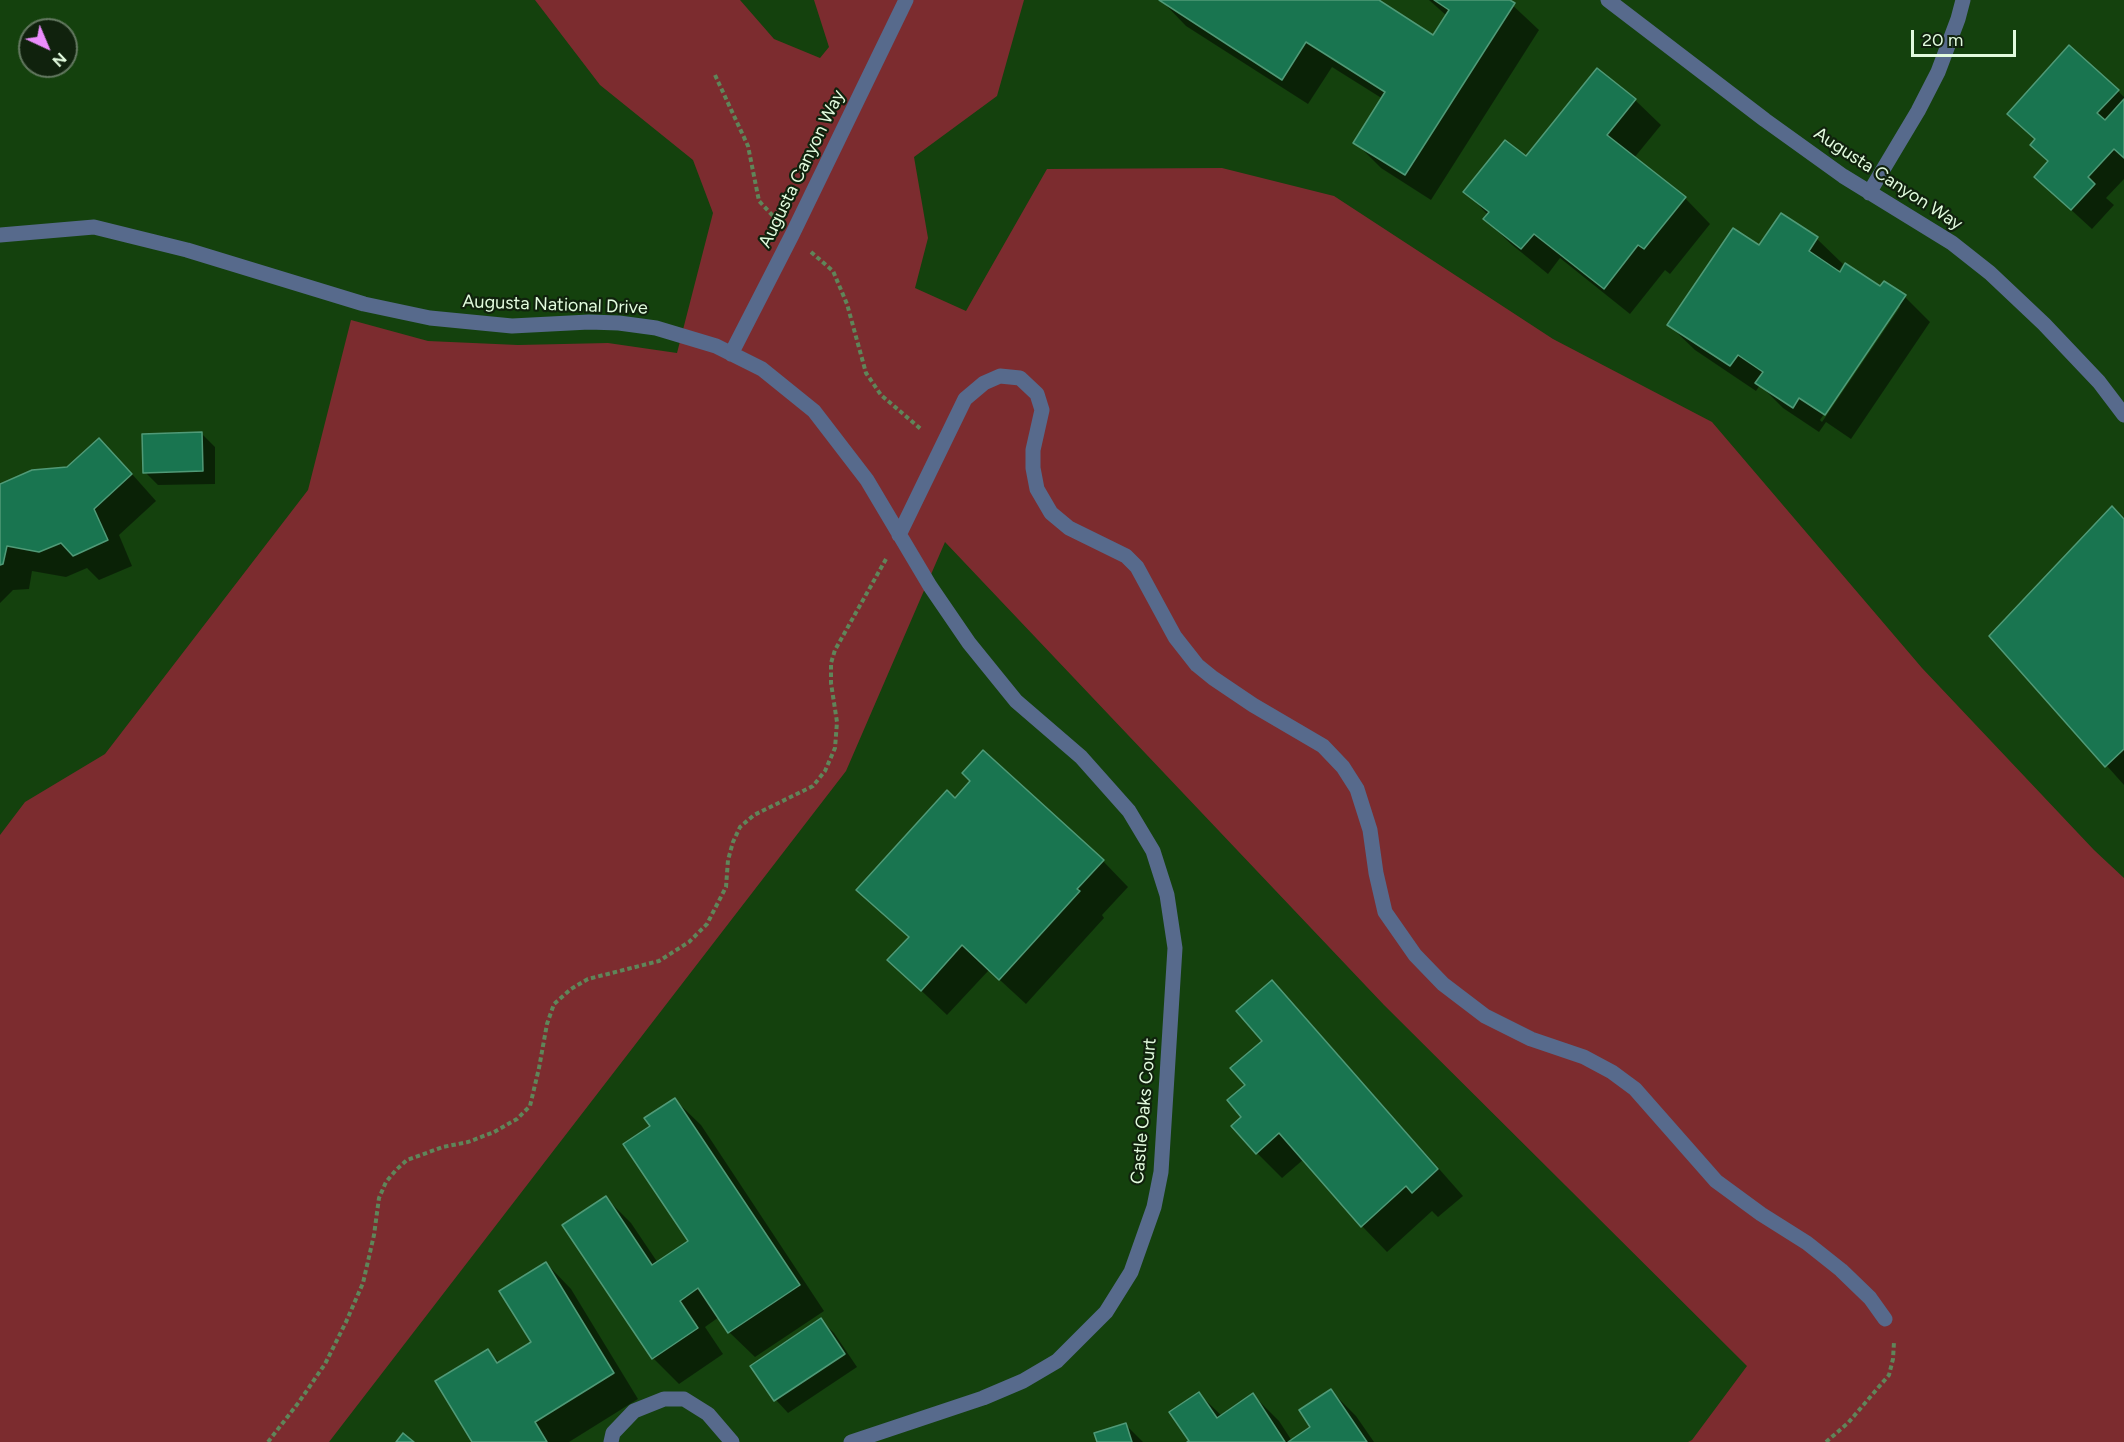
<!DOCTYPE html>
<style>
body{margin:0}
#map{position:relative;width:2124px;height:1442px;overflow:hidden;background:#14410d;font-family:Figtree,sans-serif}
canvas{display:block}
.north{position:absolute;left:18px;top:18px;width:60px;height:60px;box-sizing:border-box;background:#10220d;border:2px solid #647961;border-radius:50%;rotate:136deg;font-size:16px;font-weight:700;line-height:24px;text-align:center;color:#e2fbde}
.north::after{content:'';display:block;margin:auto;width:21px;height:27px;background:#eb8dfc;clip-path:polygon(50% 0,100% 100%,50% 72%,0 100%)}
.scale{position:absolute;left:1911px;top:30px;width:105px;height:27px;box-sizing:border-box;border:3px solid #e2fbde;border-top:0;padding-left:8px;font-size:18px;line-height:21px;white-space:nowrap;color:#e2fbde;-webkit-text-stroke:4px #10220d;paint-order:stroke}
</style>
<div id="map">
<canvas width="2124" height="1442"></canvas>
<div class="north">N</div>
<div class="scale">20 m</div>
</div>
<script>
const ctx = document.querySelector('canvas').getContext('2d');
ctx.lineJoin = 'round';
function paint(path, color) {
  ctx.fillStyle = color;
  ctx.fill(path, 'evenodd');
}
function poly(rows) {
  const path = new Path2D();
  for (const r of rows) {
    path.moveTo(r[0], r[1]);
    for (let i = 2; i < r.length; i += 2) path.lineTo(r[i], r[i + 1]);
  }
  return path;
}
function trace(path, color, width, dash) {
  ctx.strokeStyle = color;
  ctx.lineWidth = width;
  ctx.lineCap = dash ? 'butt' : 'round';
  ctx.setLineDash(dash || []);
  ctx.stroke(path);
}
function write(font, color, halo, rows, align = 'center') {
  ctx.font = font + ' Figtree,sans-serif';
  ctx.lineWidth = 4.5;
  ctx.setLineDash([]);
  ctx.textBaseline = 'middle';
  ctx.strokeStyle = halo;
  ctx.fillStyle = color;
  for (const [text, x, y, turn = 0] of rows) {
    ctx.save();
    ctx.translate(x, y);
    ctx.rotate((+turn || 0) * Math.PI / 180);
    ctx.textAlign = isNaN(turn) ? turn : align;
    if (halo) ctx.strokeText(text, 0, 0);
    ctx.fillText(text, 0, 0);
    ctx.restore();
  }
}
paint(poly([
 [535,0,740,0,774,39,820,58,829,47,814,0,1024,0,997,96,914,157,928,238,915,288,966,311,1047,169,1222,168,1334,196,1553,339,1712,422,1922,668,2094,850,2124,878,2124,1442,1688,1442,1692,1440,1747,1366,1384,1005,945,542,846,771,329,1442,0,1442,0,835,25,802,105,754,308,490,351,320,428,341,518,345,608,343,677,353,713,213,693,160,600,85]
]), '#7c2c2f');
paint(poly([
 [1161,0,1377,0,1434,37,1447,16,1429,0,1507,0,1539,30,1431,200,1381,168,1355,142,1383,99,1332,67,1308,104,1186,26],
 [2118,91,2124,97,2124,179,2106,198,2114,205,2092,229,2056,196,2049,162,2036,140,2009,114],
 [1635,100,1661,125,1634,158,1685,198,1710,224,1670,274,1665,270,1630,314,1560,258,1548,274,1511,244,1485,219,1488,215,1466,192],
 [1781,215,1817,239,1843,264,1838,272,1905,297,1930,322,1851,439,1826,422,1819,432,1783,408,1760,385,1756,391,1695,350,1669,325,1759,248],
 [1898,304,1900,307,1822,422,1820,420],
 [202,434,215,447,215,484,158,485,145,472],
 [124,465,156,501,119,535,132,566,99,580,87,568,66,577,32,571,29,589,13,590,0,603,0,486],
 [2124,520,2124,785,1991,636],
 [955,801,1103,861,1128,887,1102,915,1104,918,1026,1004,989,970,947,1015,889,960,910,938,858,890],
 [1272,982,1297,1008,1463,1196,1438,1217,1432,1211,1387,1252,1362,1226,1304,1159,1282,1178,1257,1153,1243,1117,1247,1085,1264,1041],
 [675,1100,701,1125,824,1311,755,1357,729,1332,719,1317,705,1327,723,1354,679,1384,653,1358,606,1198,631,1223,658,1263,690,1241,652,1126],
 [546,1263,571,1289,638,1399,569,1442,474,1442,488,1351,500,1363,533,1343],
 [821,1320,834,1333,857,1367,788,1413,776,1400,752,1366],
 [1331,1391,1356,1416,1374,1442,1190,1442,1199,1394,1222,1416,1253,1395,1279,1421,1292,1441,1312,1427],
 [1125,1424,1143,1442,1099,1442]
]), '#0007');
const building = poly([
 [1159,0,1379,0,1433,35,1449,10,1434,0,1510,0,1515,3,1405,175,1353,143,1385,92,1306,42,1282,80,1159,0],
 [2069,45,2119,90,2097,113,2105,120,2124,99,2124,158,2114,149,2088,177,2095,184,2071,210,2034,177,2048,161,2030,145,2035,139,2007,114,2069,45],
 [1597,68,1636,99,1607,135,1686,197,1644,249,1638,245,1604,289,1534,234,1521,249,1483,219,1489,212,1463,192,1505,140,1526,156,1597,68],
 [1781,213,1818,237,1809,251,1840,272,1845,263,1880,286,1884,281,1906,295,1825,415,1799,398,1793,408,1755,383,1763,372,1738,355,1730,366,1667,325,1733,228,1759,245,1781,213],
 [202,432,203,471,143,473,142,434,202,432],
 [99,438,132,474,94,509,108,540,73,556,61,543,39,552,7,546,3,564,0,565,0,484,32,470,67,467,99,438],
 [2112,506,2124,519,2124,749,2105,767,1989,636,2112,506],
 [983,750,1104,860,1077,889,1080,891,999,980,962,945,921,991,887,960,909,937,856,890,947,790,955,798,970,781,962,773,983,750],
 [1272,980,1438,1169,1412,1193,1406,1186,1361,1227,1279,1133,1256,1154,1231,1126,1241,1117,1227,1100,1245,1085,1230,1068,1262,1041,1236,1011,1272,980],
 [675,1098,800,1285,728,1333,698,1288,680,1301,698,1328,652,1359,562,1225,606,1196,652,1265,688,1241,623,1144,650,1126,644,1118,675,1098],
 [546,1262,614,1373,535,1422,547,1442,472,1442,435,1381,488,1349,497,1363,531,1342,499,1291,546,1262],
 [821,1318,845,1354,774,1401,750,1366,821,1318],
 [1331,1389,1367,1442,1288,1442,1310,1427,1299,1410,1331,1389],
 [1199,1392,1217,1418,1253,1393,1285,1442,1187,1442,1189,1441,1169,1412,1199,1392],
 [1126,1423,1132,1442,1097,1442,1094,1433,1126,1423],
 [403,1433,414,1442,396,1442,403,1433]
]);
paint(building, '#197550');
trace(building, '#509a77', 1.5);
trace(poly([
 [715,75,748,146,759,201,773,216],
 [811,252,833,271,847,304,866,373,881,395,922,430],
 [268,1442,299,1402,325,1364,346,1322,363,1283,374,1235,379,1198,386,1182,396,1170,407,1160,443,1147,468,1142,494,1132,517,1119,530,1106,539,1068,547,1024,554,1004,571,989,588,979,659,961,689,942,707,924,726,887,728,860,733,842,740,827,754,815,813,786,825,771,835,748,837,722,831,683,831,663,835,650,886,559],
 [1826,1442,1848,1423,1889,1375,1893,1359,1894,1342]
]), '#5f8559', 4, [4.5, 3]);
trace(poly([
 [1608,0,1765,120,1843,176,1952,243,1990,273,2044,324,2099,382,2124,415],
 [1869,193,1918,111,1938,72,1958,19,1963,0],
 [0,235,94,227,187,250,364,304,430,318,512,326,589,322,619,323,656,328,716,346,762,369,814,411,867,480,930,586,969,643,1016,701,1081,757,1129,811,1153,851,1167,895,1175,948,1161,1172,1154,1207,1131,1272,1106,1312,1057,1361,1023,1381,983,1398,851,1442],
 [731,354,792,235,906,0],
 [899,535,965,399,984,383,1000,376,1020,378,1037,394,1042,410,1033,450,1033,468,1037,489,1051,513,1069,528,1126,556,1137,567,1175,637,1197,665,1213,678,1253,705,1323,746,1343,767,1357,789,1370,830,1376,873,1385,912,1415,955,1443,984,1485,1016,1531,1039,1584,1057,1612,1072,1635,1089,1716,1181,1761,1214,1807,1243,1841,1270,1870,1298,1885,1319],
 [611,1442,613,1433,634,1411,664,1399,684,1399,708,1414,732,1442]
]), '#576a8c', 15);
write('18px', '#e2fbde', '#10220d', [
 ["Augusta Canyon Way",802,169,-64],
 ["Augusta Canyon Way",1888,179,33],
 ["Augusta National Drive",555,305,2],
 ["Castle Oaks Court",1144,1111,-85]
]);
</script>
